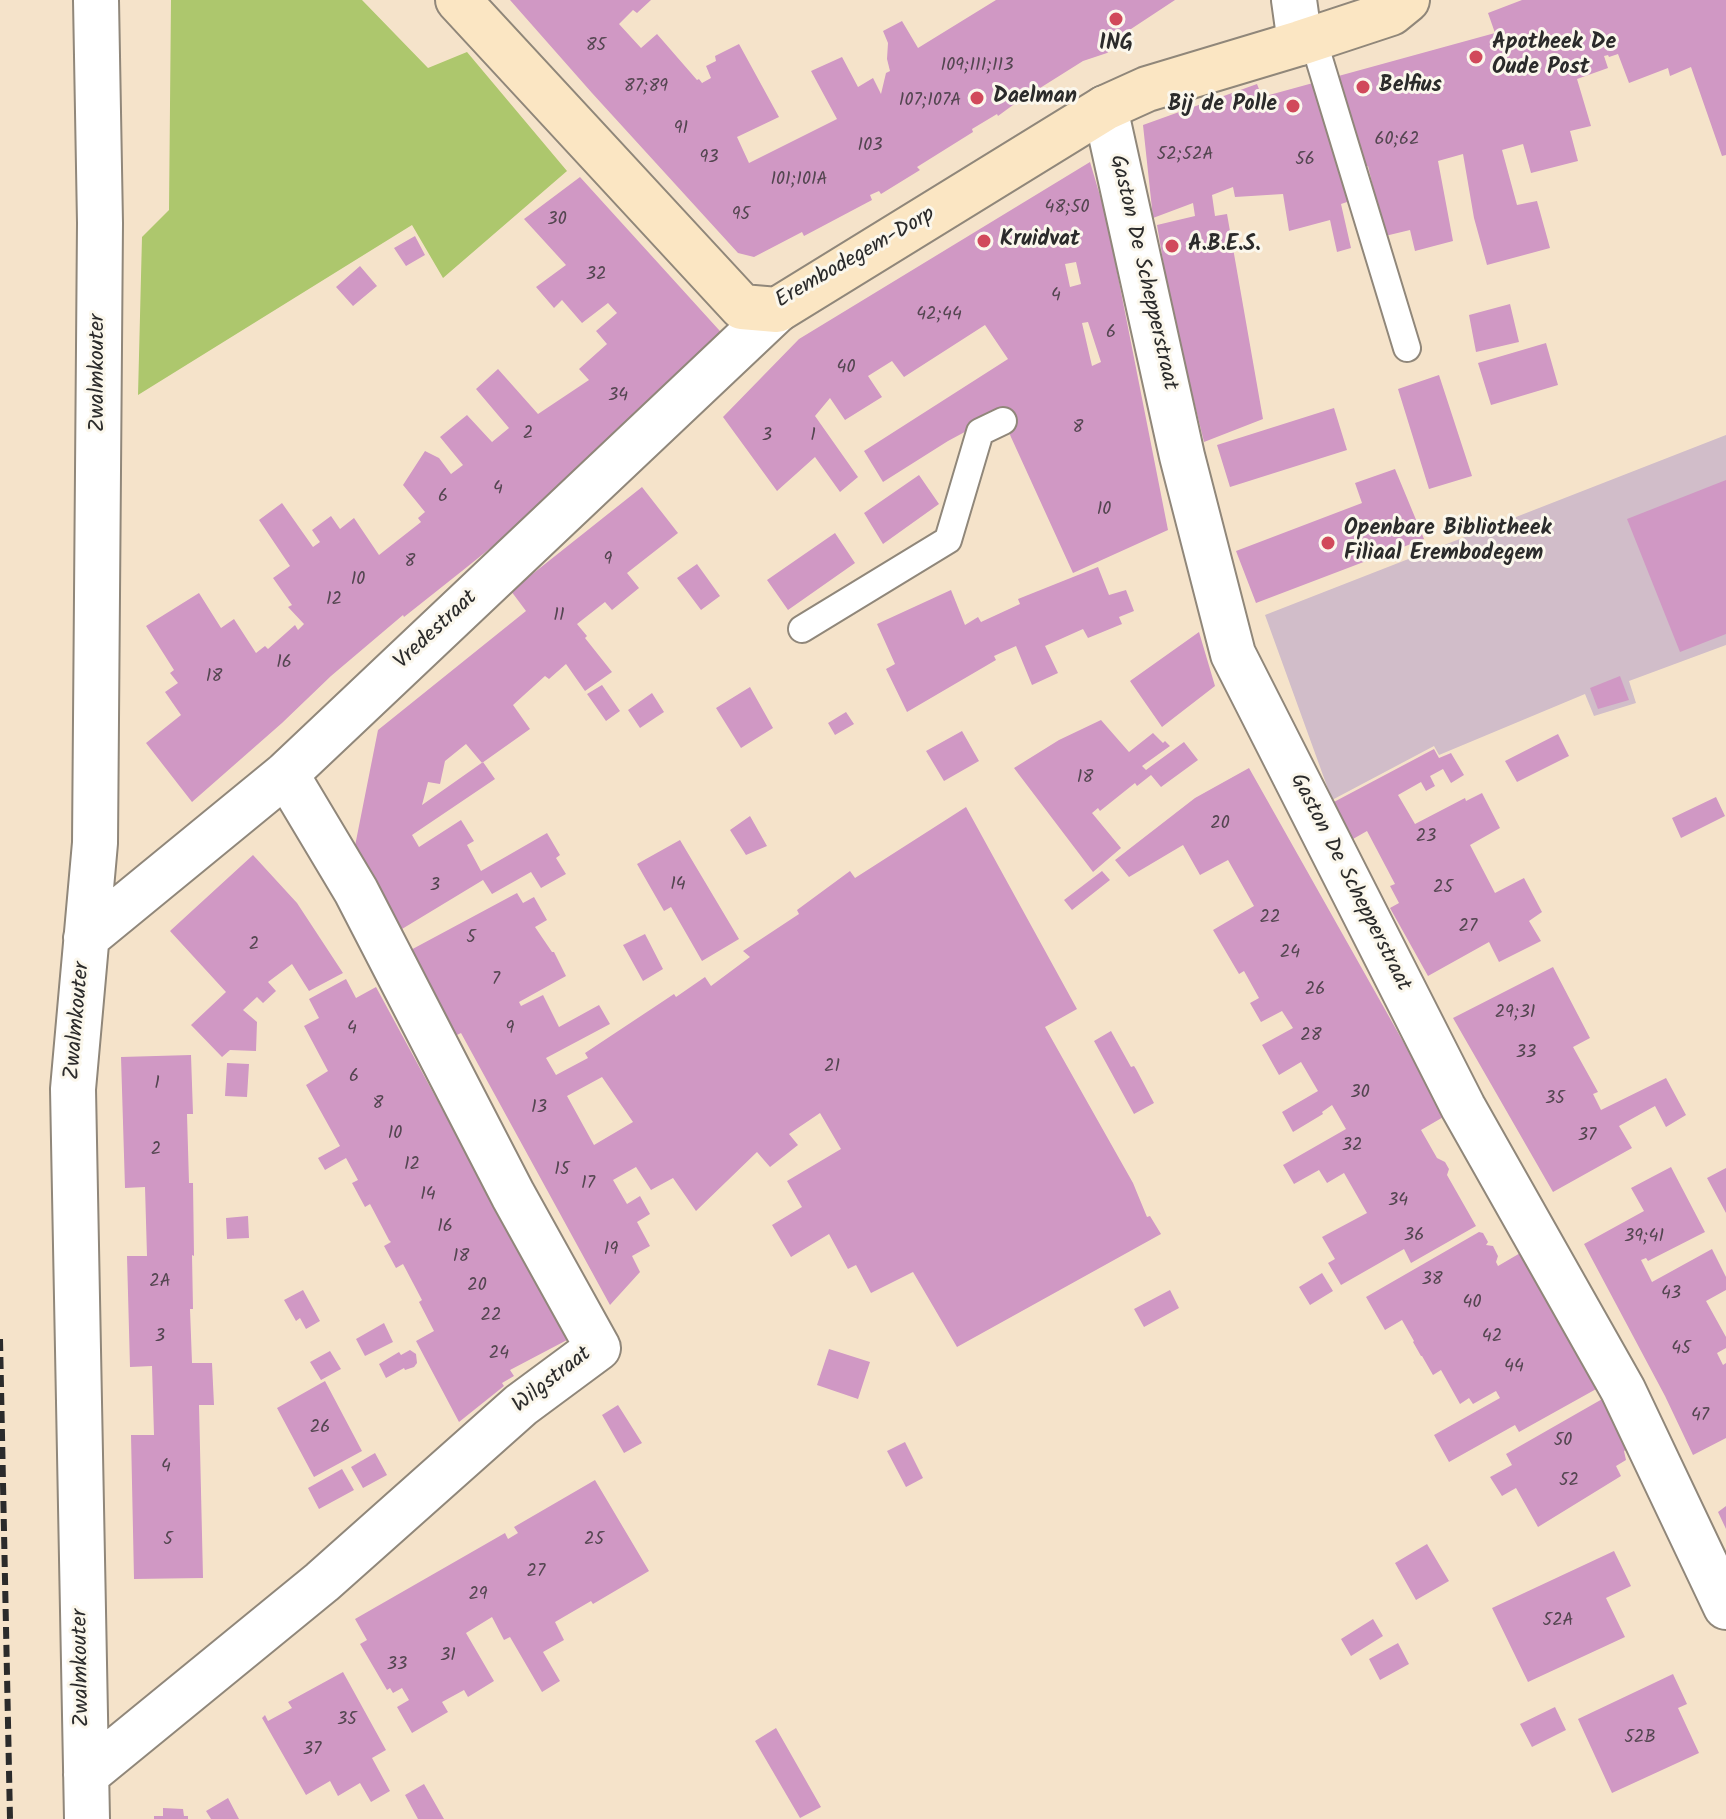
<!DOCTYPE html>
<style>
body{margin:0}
canvas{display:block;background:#f5e3ca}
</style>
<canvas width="1726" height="1819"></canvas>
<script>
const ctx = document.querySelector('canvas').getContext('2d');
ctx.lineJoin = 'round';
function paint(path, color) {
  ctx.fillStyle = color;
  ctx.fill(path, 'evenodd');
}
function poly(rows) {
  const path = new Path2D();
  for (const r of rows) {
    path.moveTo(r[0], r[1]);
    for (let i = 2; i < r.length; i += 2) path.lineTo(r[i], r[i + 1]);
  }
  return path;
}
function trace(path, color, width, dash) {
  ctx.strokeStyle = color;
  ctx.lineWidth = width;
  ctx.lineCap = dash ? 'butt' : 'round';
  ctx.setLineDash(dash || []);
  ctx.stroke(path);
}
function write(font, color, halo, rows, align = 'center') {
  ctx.font = font + ' Kalam,sans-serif';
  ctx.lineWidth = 6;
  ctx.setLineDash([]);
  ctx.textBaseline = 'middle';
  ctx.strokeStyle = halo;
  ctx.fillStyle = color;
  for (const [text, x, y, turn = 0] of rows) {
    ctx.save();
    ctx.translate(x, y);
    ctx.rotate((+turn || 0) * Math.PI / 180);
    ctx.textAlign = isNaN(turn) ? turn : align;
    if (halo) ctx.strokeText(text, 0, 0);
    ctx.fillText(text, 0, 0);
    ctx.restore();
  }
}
paint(poly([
 [1726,435,1726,645,1629,681,1636,703,1594,716,1585,694,1439,755,1434,746,1332,800,1265,615]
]), '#d1bdc9');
paint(poly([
 [171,0,362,0,428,68,467,52,567,171,443,278,412,225,138,395,142,237,169,210]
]), '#adc76d');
paint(poly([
 [510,0,651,0,637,13,633,10,619,24,641,48,657,34,697,80,699,79,702,83,711,78,706,66,716,61,715,56,739,44,779,117,737,137,749,163,837,119,811,71,842,57,858,87,873,78,881,94,886,73,890,71,887,59,888,43,883,31,902,21,918,48,996,0,1175,0,1131,29,1122,41,1107,53,1083,61,1013,105,998,116,997,114,972,129,973,132,917,167,920,170,881,194,879,191,870,195,872,200,804,236,802,232,754,257,738,253,592,93],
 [1522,0,1726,0,1726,155,1722,156,1691,67,1670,76,1668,68,1629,83,1618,54,1609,57,1608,55,1604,56,1608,68,1577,79,1591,126,1570,131,1578,161,1531,173,1523,144,1502,150,1517,205,1537,201,1550,248,1487,265,1474,218,1463,154,1438,161,1453,241,1415,251,1410,230,1385,236,1368,166,1346,172,1350,201,1341,204,1351,248,1337,252,1330,220,1289,231,1283,194,1235,197,1233,187,1212,195,1215,216,1227,214,1263,419,1204,442,1171,308,1157,225,1195,216,1193,203,1153,218,1143,125,1257,84,1262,97,1495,33,1488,13],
 [1090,162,1106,216,1168,530,1073,573,1000,413,948,441,883,482,864,451,1008,359,985,325,904,377,892,361,868,376,882,397,845,420,830,398,815,416,858,477,840,492,815,457,777,491,723,417,799,339],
 [1076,262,1081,284,1070,287,1065,264],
 [1088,322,1101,362,1092,366,1082,323],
 [580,177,729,341,636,431,462,571,404,617,403,615,331,676,282,723,192,802,146,743,181,715,165,692,178,683,170,673,174,670,146,626,199,593,221,628,234,619,256,653,265,646,268,649,295,625,298,630,304,624,288,607,292,605,273,578,290,566,259,520,282,503,313,547,320,542,312,530,331,516,340,529,354,518,379,555,421,522,418,518,425,512,403,485,425,451,439,458,451,474,463,465,440,437,467,415,492,442,509,428,476,389,498,369,538,414,589,380,579,369,607,344,596,331,617,313,608,303,582,323,562,300,554,308,536,287,566,265,524,219],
 [415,236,425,255,406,266,394,248],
 [360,266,377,286,353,306,336,287],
 [1510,304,1519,342,1476,352,1469,315],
 [1546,343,1558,385,1491,405,1478,363],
 [1439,375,1472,476,1429,489,1398,389],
 [1334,408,1347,450,1230,487,1217,445],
 [1395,469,1424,539,1256,603,1236,551,1362,503,1355,483],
 [919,475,939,504,883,544,864,513],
 [1726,480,1726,634,1680,652,1627,519],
 [642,487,678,533,627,573,639,588,612,610,605,602,577,624,587,636,585,638,612,672,585,691,566,664,549,679,545,676,513,705,530,729,482,763,466,744,445,761,440,784,428,782,422,805,483,762,495,779,412,835,419,847,461,820,474,841,467,845,481,871,547,833,560,855,556,858,566,874,541,888,531,872,492,894,483,880,397,932,354,851,378,730,526,611,511,591],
 [835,533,855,563,788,610,767,580],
 [697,564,720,596,701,610,677,578],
 [1098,567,1109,595,1126,590,1134,611,1119,617,1122,624,1088,638,1083,629,1045,646,1058,673,1032,685,1016,646,994,656,996,660,907,712,886,669,895,664,877,624,951,590,965,625,978,617,981,622,1020,604,1018,599],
 [1199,632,1215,686,1162,727,1130,681],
 [1620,676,1629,700,1598,709,1590,688],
 [602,685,620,711,606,721,587,694],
 [750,687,773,728,741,748,716,708],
 [652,693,664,712,640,728,628,710],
 [846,712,854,724,835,735,828,723],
 [1101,720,1129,752,1153,733,1163,743,1165,741,1170,746,1142,766,1146,770,1184,742,1198,760,1161,787,1151,775,1137,786,1135,783,1100,811,1098,808,1092,813,1121,848,1093,872,1014,768,1059,740],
 [962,731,979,761,944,781,926,751],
 [1558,734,1569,756,1517,782,1505,761],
 [1434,749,1439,758,1451,753,1464,775,1451,783,1443,769,1430,776,1435,786,1426,791,1421,782,1398,795,1415,824,1465,798,1466,801,1482,793,1500,828,1470,845,1495,893,1524,878,1542,912,1529,921,1541,941,1499,962,1489,942,1428,976,1390,908,1399,903,1390,886,1395,884,1367,831,1353,839,1332,803],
 [1249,768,1445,1116,1421,1130,1437,1158,1445,1162,1449,1169,1447,1175,1476,1226,1411,1263,1404,1249,1341,1285,1328,1263,1335,1259,1322,1237,1367,1213,1344,1173,1327,1183,1319,1170,1294,1184,1283,1165,1346,1129,1332,1105,1322,1112,1323,1114,1293,1132,1282,1112,1318,1091,1301,1062,1279,1075,1262,1045,1293,1028,1282,1011,1261,1022,1250,1003,1259,998,1244,971,1239,974,1213,930,1254,906,1228,860,1200,875,1183,845,1129,877,1115,860,1195,798],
 [1716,797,1725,816,1681,838,1672,818],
 [966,807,1077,1009,1045,1027,1133,1183,1147,1217,1150,1216,1161,1234,957,1347,913,1272,871,1293,856,1265,848,1269,829,1234,791,1257,772,1225,802,1207,787,1181,841,1149,820,1113,789,1134,798,1145,770,1167,757,1152,696,1211,673,1178,651,1190,636,1167,613,1180,627,1204,640,1196,650,1214,637,1222,650,1246,632,1256,640,1272,610,1305,461,1033,453,1037,407,952,517,893,523,903,534,897,547,920,535,927,552,952,554,952,566,976,519,1002,521,1006,543,995,559,1027,599,1005,610,1024,546,1058,556,1075,588,1058,585,1053,674,994,676,997,705,977,711,986,750,957,743,951,799,914,797,910,850,871,855,878],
 [602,1077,633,1122,594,1145,567,1096],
 [750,816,767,846,746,855,730,830],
 [680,840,739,939,702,961,671,907,664,911,637,864],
 [253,855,297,903,343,973,309,991,292,964,268,982,276,991,263,1003,257,997,243,1010,257,1022,256,1051,230,1050,222,1057,191,1025,226,992,170,931],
 [1102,871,1110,880,1072,910,1064,900],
 [645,934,663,969,643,981,623,945],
 [1553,967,1590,1038,1573,1047,1598,1092,1593,1094,1601,1110,1666,1078,1686,1115,1666,1127,1655,1106,1619,1126,1632,1148,1553,1192,1453,1018],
 [346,979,356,998,376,987,567,1340,510,1370,514,1376,502,1383,504,1386,459,1422,416,1341,434,1331,419,1302,422,1300,403,1264,396,1268,384,1246,391,1242,389,1240,370,1204,365,1207,352,1183,358,1180,346,1158,325,1170,318,1158,340,1146,306,1085,328,1071,304,1026,319,1018,309,999],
 [1111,1031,1131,1067,1134,1066,1136,1069,1154,1103,1134,1114,1094,1041],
 [191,1055,193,1114,187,1114,189,1183,193,1183,194,1256,192,1255,193,1309,190,1309,192,1363,212,1363,214,1405,199,1405,203,1578,134,1579,131,1435,154,1435,152,1366,130,1367,127,1256,147,1256,145,1187,125,1188,121,1057],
 [227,1063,249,1064,247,1097,225,1096],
 [1671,1167,1705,1232,1648,1261,1646,1258,1641,1260,1652,1282,1712,1249,1726,1277,1726,1290,1706,1301,1726,1337,1726,1348,1717,1353,1723,1365,1726,1363,1726,1438,1693,1455,1665,1396,1584,1244,1644,1211,1631,1188],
 [1726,1168,1726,1213,1707,1178],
 [248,1216,249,1238,227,1239,226,1218],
 [1479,1232,1483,1233,1488,1242,1486,1245,1493,1246,1498,1256,1496,1262,1498,1266,1522,1252,1598,1388,1519,1432,1515,1425,1449,1462,1434,1435,1500,1398,1496,1391,1473,1404,1469,1398,1460,1404,1441,1370,1433,1375,1422,1356,1421,1356,1413,1342,1414,1341,1402,1320,1385,1330,1366,1297],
 [1322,1273,1333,1291,1310,1305,1299,1287],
 [303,1290,320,1321,306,1329,300,1318,296,1321,284,1300],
 [1170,1290,1179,1308,1144,1327,1134,1309],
 [384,1323,393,1342,365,1356,356,1339],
 [829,1349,870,1362,858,1399,817,1385],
 [410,1350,416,1354,417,1363,414,1367,405,1370,404,1368,386,1378,379,1364,399,1352,401,1355],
 [330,1351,341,1369,321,1380,310,1362],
 [325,1381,362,1451,314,1477,277,1408],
 [1604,1398,1631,1447,1624,1451,1626,1460,1616,1466,1621,1476,1538,1527,1516,1488,1502,1496,1490,1477,1512,1465,1506,1454],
 [618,1405,642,1443,624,1453,602,1415],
 [905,1442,923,1478,906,1487,887,1451],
 [375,1453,387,1475,363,1488,351,1467],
 [342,1469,354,1490,319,1509,308,1488],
 [595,1480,649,1571,593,1604,591,1601,555,1622,564,1640,543,1652,560,1681,542,1692,510,1637,504,1640,492,1617,466,1633,494,1681,468,1697,464,1690,442,1702,448,1712,412,1733,397,1707,409,1700,402,1688,393,1693,390,1688,387,1690,360,1644,367,1640,355,1619,505,1533,508,1539,518,1533,514,1527],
 [1726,1506,1726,1529,1718,1512],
 [1427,1544,1449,1581,1416,1600,1395,1563],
 [1614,1551,1631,1586,1606,1598,1625,1637,1528,1682,1492,1608],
 [1373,1619,1383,1636,1351,1656,1341,1639],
 [1398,1643,1409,1664,1380,1680,1369,1659],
 [343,1672,386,1750,372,1758,390,1791,371,1802,360,1783,338,1796,330,1781,306,1795,262,1718,265,1715,268,1721,292,1708,288,1702],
 [1673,1674,1687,1704,1678,1708,1699,1753,1612,1793,1578,1719],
 [1555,1707,1566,1730,1532,1747,1520,1724],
 [776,1728,821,1807,800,1818,755,1741],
 [424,1784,444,1819,418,1819,405,1795],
 [228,1798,239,1819,211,1819,206,1811],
 [163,1808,183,1809,184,1816,188,1816,188,1819,154,1819,154,1816,163,1816]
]), '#d098c4');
const lane = poly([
 [1313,39,1407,348],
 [802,629,948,540,980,432,1003,421]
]);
const street = poly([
 [1294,0,1300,43],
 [1105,108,1182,456,1233,654,1463,1107,1623,1390,1726,1607],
 [86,938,286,774,777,310],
 [86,1775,322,1582,521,1405,598,1348,513,1195,356,891,286,774],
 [87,1819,73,1089,95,843,100,223,96,0]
]);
const secondary = poly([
 [458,0,742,307,777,310,1105,108,1147,89,1300,43,1391,13,1407,0]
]);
trace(lane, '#90877a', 30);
trace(street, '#90877a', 48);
trace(secondary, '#90877a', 48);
trace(lane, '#fff', 26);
trace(street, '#fff', 44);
trace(secondary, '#fbe6c3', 44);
trace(poly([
 [0,1339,10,1819]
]), '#2b2b2b', 6, [12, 6]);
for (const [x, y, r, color] of [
 [1116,19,8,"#d1495b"],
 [1476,57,8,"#d1495b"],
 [1363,87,8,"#d1495b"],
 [977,98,8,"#d1495b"],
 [1293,106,8,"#d1495b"],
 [984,241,8,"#d1495b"],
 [1172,246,8,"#d1495b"],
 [1328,543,8,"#d1495b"]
]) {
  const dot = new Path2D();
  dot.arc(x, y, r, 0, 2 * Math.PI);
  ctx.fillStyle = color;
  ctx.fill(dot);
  trace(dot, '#fbf7ec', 3);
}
write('18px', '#544651', null, [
 ["85",596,47],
 ["109;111;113",977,67],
 ["87;89",646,88],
 ["107;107A",930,102],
 ["91",681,130],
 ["60;62",1397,141],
 ["103",870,147],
 ["52;52A",1185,156],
 ["93",709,159],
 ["56",1305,161],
 ["101;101A",799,181],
 ["48;50",1067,209],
 ["95",741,216],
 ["30",557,221],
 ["32",596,276],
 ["4",1056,297],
 ["42;44",939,316],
 ["6",1111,334],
 ["40",846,369],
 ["34",618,397],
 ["8",1078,429],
 ["2",528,435],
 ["3",767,437],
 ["1",813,437],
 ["4",498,490],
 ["6",443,498],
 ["10",1104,511],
 ["9",608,561],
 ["8",410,563],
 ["10",358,581],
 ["12",334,601],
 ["11",559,617],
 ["16",284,664],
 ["18",214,678],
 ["18",1085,779],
 ["20",1220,825],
 ["23",1426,838],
 ["14",678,886],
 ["3",435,887],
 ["25",1443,889],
 ["22",1270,919],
 ["27",1468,928],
 ["5",471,939],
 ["2",254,946],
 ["24",1290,954],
 ["7",496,981],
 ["26",1315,991],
 ["29;31",1515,1014],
 ["4",352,1030],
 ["9",510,1030],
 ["28",1311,1037],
 ["33",1526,1054],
 ["21",832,1068],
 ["6",354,1078],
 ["1",157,1085],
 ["30",1360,1094],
 ["35",1555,1100],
 ["8",378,1105],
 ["13",539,1109],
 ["10",395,1135],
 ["37",1587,1137],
 ["32",1352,1147],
 ["2",156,1151],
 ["12",412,1166],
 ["15",562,1171],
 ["17",588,1185],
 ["14",428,1196],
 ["34",1398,1202],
 ["16",445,1228],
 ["36",1414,1237],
 ["39;41",1644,1238],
 ["19",611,1251],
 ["18",461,1258],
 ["38",1432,1281],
 ["2A",160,1283],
 ["20",477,1287],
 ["43",1671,1295],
 ["40",1472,1304],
 ["22",491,1317],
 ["3",160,1338],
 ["42",1492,1338],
 ["45",1681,1350],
 ["24",499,1355],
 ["44",1514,1368],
 ["47",1700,1417],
 ["26",320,1429],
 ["50",1563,1442],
 ["4",166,1468],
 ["52",1569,1482],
 ["5",168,1541],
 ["25",594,1541],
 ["27",536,1573],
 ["29",478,1596],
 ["52A",1558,1622],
 ["31",448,1657],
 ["33",397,1666],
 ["35",347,1721],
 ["52B",1640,1739],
 ["37",312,1751]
]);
write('bold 22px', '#2b2b2b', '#fbf7ec', [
 ["Apotheek De",1492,44],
 ["Oude Post",1492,69],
 ["ING",1116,45,"center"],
 ["Belfius",1379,87],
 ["Daelman",993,98],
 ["Bij de Polle",1277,106,"right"],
 ["Kruidvat",1000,241],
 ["A.B.E.S.",1188,246],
 ["Openbare Bibliotheek",1344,530],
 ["Filiaal Erembodegem",1344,555]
], 'left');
write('22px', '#2b2b2b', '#fbf7ec', [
 ["Erembodegem-Dorp",856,259,-30],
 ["Gaston De Schepperstraat",1142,273,77],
 ["Zwalmkouter",99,373,-90],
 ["Vredestraat",437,631,-43],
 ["Gaston De Schepperstraat",1349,883,63],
 ["Zwalmkouter",79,1021,-85],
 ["Wilgstraat",553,1381,-38],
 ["Zwalmkouter",83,1668,-91]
]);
</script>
